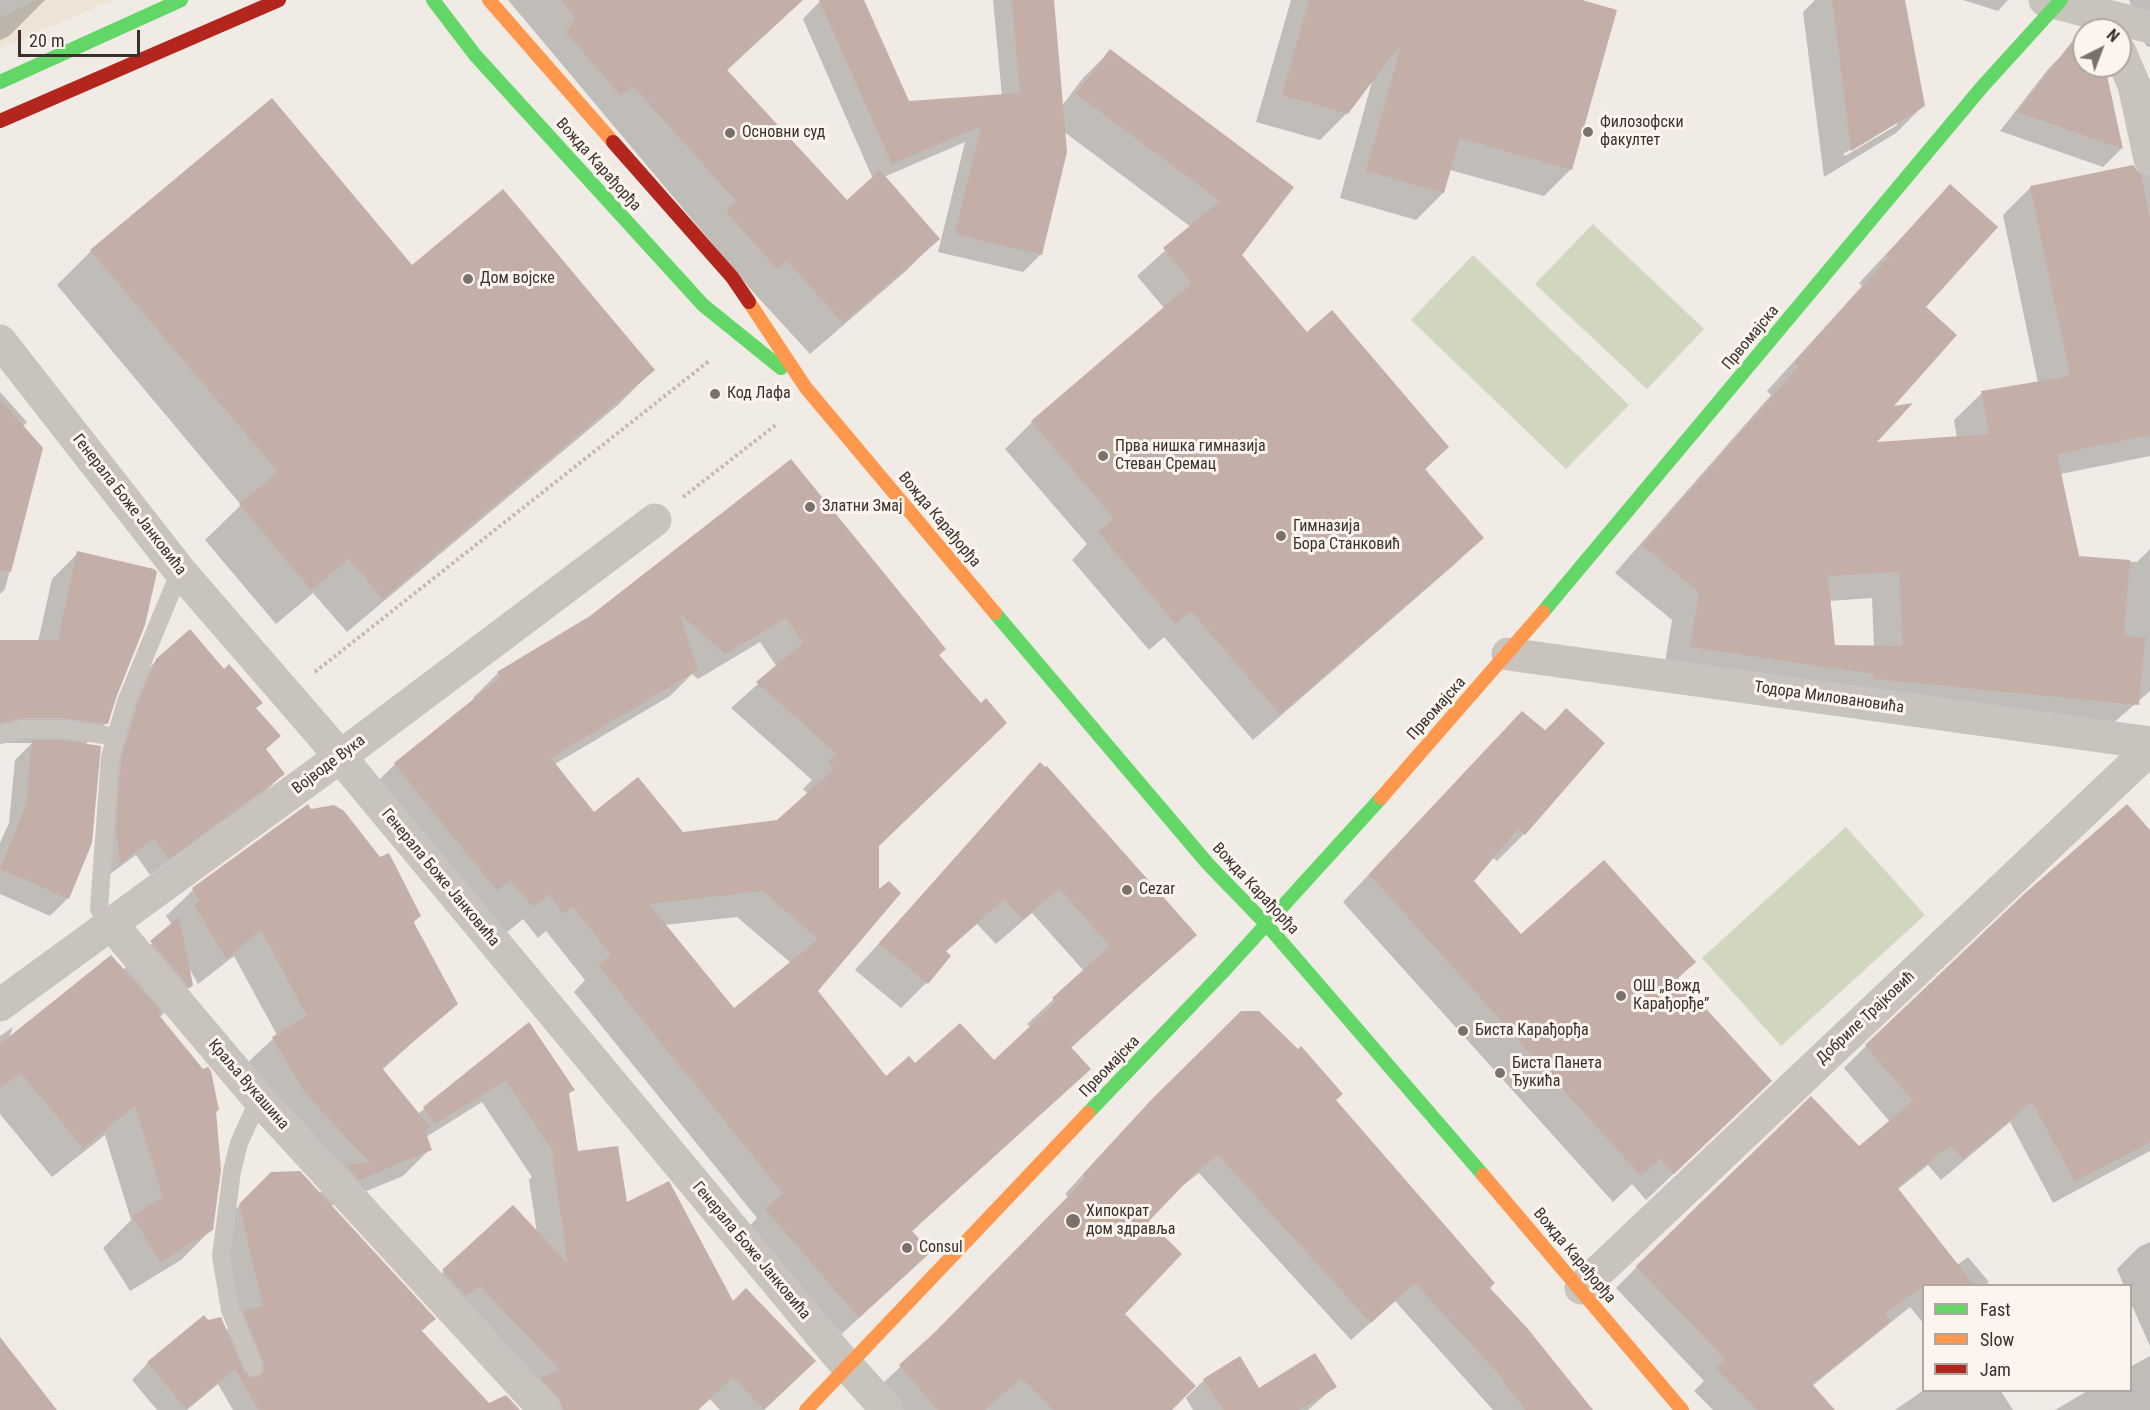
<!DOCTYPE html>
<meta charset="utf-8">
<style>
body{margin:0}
#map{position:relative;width:2150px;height:1410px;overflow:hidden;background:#f0ebe5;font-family:"Roboto Condensed",sans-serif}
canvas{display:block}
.legend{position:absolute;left:1922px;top:1284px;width:210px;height:108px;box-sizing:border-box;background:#fbf5ee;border:2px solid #aea6a0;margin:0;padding:8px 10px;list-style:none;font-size:18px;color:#3b302b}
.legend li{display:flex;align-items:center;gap:12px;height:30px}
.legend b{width:30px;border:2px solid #aea6a0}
.north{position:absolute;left:2072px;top:18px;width:60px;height:60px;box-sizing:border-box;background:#fbf5ee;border:2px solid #aea6a0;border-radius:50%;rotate:42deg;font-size:16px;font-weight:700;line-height:24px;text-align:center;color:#3b302b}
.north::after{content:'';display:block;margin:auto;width:21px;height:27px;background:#7a716c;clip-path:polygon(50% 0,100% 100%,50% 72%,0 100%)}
.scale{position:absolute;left:18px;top:30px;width:122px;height:27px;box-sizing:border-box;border:3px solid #3b302b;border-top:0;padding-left:8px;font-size:18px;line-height:21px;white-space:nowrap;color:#3b302b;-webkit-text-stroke:4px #fbf5ee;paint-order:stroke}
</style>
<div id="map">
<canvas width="2150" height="1410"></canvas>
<ul class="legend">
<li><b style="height:8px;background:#63d668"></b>Fast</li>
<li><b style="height:8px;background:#ff974d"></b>Slow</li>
<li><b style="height:8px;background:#b3261e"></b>Jam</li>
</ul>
<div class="north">N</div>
<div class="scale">20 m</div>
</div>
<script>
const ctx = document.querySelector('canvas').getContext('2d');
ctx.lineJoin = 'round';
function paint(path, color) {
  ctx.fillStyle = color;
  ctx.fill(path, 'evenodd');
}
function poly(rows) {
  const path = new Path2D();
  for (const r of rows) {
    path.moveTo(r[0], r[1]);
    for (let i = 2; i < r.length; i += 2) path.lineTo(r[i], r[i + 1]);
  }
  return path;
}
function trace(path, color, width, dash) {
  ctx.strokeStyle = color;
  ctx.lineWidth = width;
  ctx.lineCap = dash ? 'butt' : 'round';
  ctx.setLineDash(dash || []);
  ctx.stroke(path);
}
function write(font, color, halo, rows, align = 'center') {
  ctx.font = font + ' "Roboto Condensed",sans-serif';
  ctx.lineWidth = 6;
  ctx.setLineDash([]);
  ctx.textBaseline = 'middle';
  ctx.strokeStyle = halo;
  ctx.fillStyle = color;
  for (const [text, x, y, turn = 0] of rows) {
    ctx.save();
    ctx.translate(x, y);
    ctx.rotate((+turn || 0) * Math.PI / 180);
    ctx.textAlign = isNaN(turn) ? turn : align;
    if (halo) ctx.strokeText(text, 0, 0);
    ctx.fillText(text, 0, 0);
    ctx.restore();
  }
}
paint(poly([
 [1593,224,1704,329,1647,389,1535,284],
 [1473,255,1629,405,1566,469,1411,320],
 [1846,827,1925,915,1781,1046,1702,958]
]), '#d1d6bf');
paint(poly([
 [36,0,113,0,0,48,0,18]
]), '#eee3d5');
paint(poly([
 [0,0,45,0,9,36,0,40],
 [508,0,793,0,795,5,726,71,847,202,873,179,803,19,820,1,863,0,908,103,1002,96,993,0,1052,0,1061,107,1083,78,1110,51,1291,187,1240,255,1307,334,1447,447,1424,470,1482,538,1455,564,1253,740,1164,637,1149,650,1072,560,1087,544,1005,449,1032,422,1164,308,1137,276,1191,227,1063,131,1041,254,1023,272,938,252,965,142,884,177,938,239,906,271,810,354,753,292],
 [1291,0,1577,0,1571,169,1544,196,1450,170,1443,193,1416,220,1340,198,1373,78,1347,113,1320,140,1256,122],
 [1815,0,1903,0,1923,106,1896,133,1824,177,1803,12],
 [1897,122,1897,125,1845,156,1843,154],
 [1963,0,2008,0,1998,11],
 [2129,0,2150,0,2150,47,2146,46],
 [2068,49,2084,54,2084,66,2103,66,2121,149,2103,167,2000,131,2049,68],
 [2150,93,2150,456,2060,474,2078,558,2137,562,2150,549,2150,691,2103,732,1663,675,1672,620,1615,573,1771,395,1767,391,1862,286,1859,283,1950,186,1924,307,1890,408,1873,443,1957,438,1954,420,1982,393,2038,383,2003,215,2031,187,2139,175,2132,140],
 [1872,598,1874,647,1834,646,1829,601],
 [91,251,412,268,653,370,618,405,347,632,313,593,276,624,205,540,241,505,57,285],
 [0,392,27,422,22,427,42,448,5,589,0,594],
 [791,461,938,656,878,846,816,991,886,1078,915,1065,994,1063,1031,1028,1027,1024,1084,971,1032,913,996,944,977,924,945,952,927,982,901,1008,855,970,1040,764,1195,935,1070,1049,1089,1069,911,1232,903,1277,832,1343,740,1236,757,1218,574,992,585,980,546,931,538,938,523,919,507,932,370,789,395,764,474,700,473,698,498,673,590,617],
 [760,642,777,667,731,708,812,780,803,789,808,794,778,821,682,834,594,814,555,764,670,696,692,674,698,679],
 [737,917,791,963,734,1010,664,925],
 [78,553,114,697,106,723,85,745,68,898,50,916,0,894,0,843,9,823,15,760,32,743,0,743,0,641,38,642,52,579],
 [157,660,254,709,264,750,283,774,265,792,150,875,136,855,102,880,104,778,138,679],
 [1566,710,1524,834,1497,861,1492,857,1472,881,1521,936,1694,962,1677,979,1743,1108,1646,1200,1632,1184,1613,1202,1343,902,1495,740,1544,731],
 [307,806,420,916,413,923,456,1003,382,1070,418,1114,528,1024,573,1090,568,1094,577,1153,626,1205,733,1303,791,1384,763,1410,720,1410,710,1399,698,1410,526,1410,420,1294,513,1207,537,1233,529,1180,532,1177,482,1102,426,1137,430,1149,403,1176,330,1206,434,1319,421,1332,488,1405,519,1410,233,1410,218,1384,187,1410,157,1410,132,1380,148,1363,208,1322,225,1331,242,1314,235,1307,217,1228,272,1173,319,1194,334,1180,246,1064,277,1035,234,956,198,984,189,968,192,985,159,1018,218,1110,215,1113,212,1229,181,1260,130,1291,103,1248,131,1220,105,1135,52,1177,0,1114,0,1036,13,1027,8,1040,122,971,172,925,166,916,193,890],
 [2150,833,2150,1151,2053,1203,2010,1122,1941,1180,1928,1165,1897,1190,1957,1265,1968,1257,1989,1282,1985,1286,1924,1286,1924,1324,1910,1307,1812,1386,1833,1410,1713,1410,1694,1391,1704,1381,1616,1288,1700,1203,1811,1098,1858,1148,1890,1122,1844,1068,1866,1046],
 [1334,1101,1488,1288,1593,1410,1493,1410,1395,1301,1351,1340,1199,1173,1177,1190,1147,1221,1123,1314,1170,1410,903,1410,881,1385,933,1336,1069,1198,1065,1194,1133,1120],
 [2150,1242,2150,1346,2130,1301,2130,1286,2124,1286,2117,1269,2139,1247],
 [2150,1356,2150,1410,2055,1410,2089,1390,2130,1390,2130,1367],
 [1204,1380,1258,1390,1335,1386,1308,1410,1193,1410,1186,1398],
 [1924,1390,2000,1390,2013,1410,1895,1410]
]), '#0003');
paint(poly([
 [562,0,803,0,727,70,847,200,880,170,940,239,843,323,787,261,777,269,726,211,736,201,633,86,621,96,566,32,575,18],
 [819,0,864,0,909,101,1020,93,1012,0,1054,0,1067,152,1042,255,955,234,981,126,892,164],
 [1309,0,1582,0,1617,10,1572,170,1460,138,1444,193,1366,171,1402,42,1348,114,1282,95],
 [1832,0,1905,0,1925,106,1851,151],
 [2082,29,2084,29,2084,66,2105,66,2123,149,2017,112],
 [1110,49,1294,187,1242,255,1307,332,1332,310,1449,447,1425,469,1484,538,1280,714,1191,611,1176,624,1098,532,1114,518,1031,421,1192,283,1163,248,1220,201,1076,94],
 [272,98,412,265,503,189,655,370,383,599,349,559,311,590,239,504,278,472,90,250],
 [2133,165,2141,175,2150,219,2150,435,2057,454,2079,556,2130,560,2124,636,2145,638,2139,705,1873,679,1873,674,1690,647,1699,592,1642,545,1798,367,1794,363,1889,257,1886,255,1950,184,1998,227,1926,307,1957,335,1894,406,1913,403,1877,442,1989,434,1981,391,2070,376,2030,186],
 [1899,572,1903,646,1835,645,1828,576],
 [0,399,43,448,11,572,0,570],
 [791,459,946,649,939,655,981,703,986,698,1007,723,879,846,879,889,889,881,901,893,818,991,886,1076,909,1056,915,1063,960,1023,994,1060,1056,1002,1052,998,1110,946,1059,888,1023,920,1004,899,946,951,951,956,928,984,879,943,1040,762,1045,767,1047,766,1197,935,1071,1047,1091,1069,912,1231,931,1252,859,1318,765,1209,783,1193,598,965,611,955,573,907,564,914,549,895,533,907,510,880,497,891,394,763,501,677,497,672,590,616],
 [680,614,725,654,786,618,803,643,756,682,837,754,828,762,834,769,777,820,683,832,638,777,594,812,551,758,698,670],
 [763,891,818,939,734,1008,649,904],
 [77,551,154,569,157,572,145,625,116,698,108,724,63,718,24,718,0,723,0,640,58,640],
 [190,629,224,669,229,664,263,703,256,708,281,736,266,749,285,774,169,859,154,838,120,864,116,827,121,759,137,706,156,659],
 [1566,708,1605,743,1525,835,1518,829,1474,881,1521,934,1604,860,1696,962,1678,978,1772,1081,1674,1174,1660,1159,1641,1176,1369,874,1522,711,1546,731],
 [32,740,62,740,101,746,92,843,69,899,0,869,26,804],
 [308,804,311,809,334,805,344,811,380,857,389,853,421,916,413,921,458,1004,382,1068,430,1127,425,1130,432,1150,359,1180,346,1165,369,1162,305,1093,272,1037,307,1016,261,930,226,959,194,905,200,900,192,888],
 [2127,804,2150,830,2150,1142,2075,1182,2032,1102,1963,1159,1951,1145,1897,1187,1975,1286,1923,1286,1885,1314,1891,1321,1812,1384,1835,1410,1757,1410,1715,1368,1725,1359,1636,1266,1811,1096,1859,1146,1913,1101,1865,1045,2024,894],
 [179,917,193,985,190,988,150,941],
 [111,955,161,1011,158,1014,203,1069,208,1067,211,1071,219,1110,216,1111,221,1170,213,1230,160,1262,132,1216,163,1197,135,1106,83,1148,21,1073,0,1088,0,1044],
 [1241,1011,1259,1011,1298,1049,1301,1046,1343,1094,1336,1100,1495,1283,1490,1288,1528,1329,1593,1410,1525,1410,1495,1370,1415,1283,1371,1323,1218,1155,1195,1173,1149,1221,1182,1254,1125,1314,1196,1386,1172,1410,1053,1410,1021,1378,985,1410,938,1410,899,1365,935,1332,1086,1178,1083,1174,1152,1099],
 [529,1022,575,1090,569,1093,578,1151,618,1146,627,1202,669,1181,733,1301,746,1288,816,1361,764,1410,733,1377,698,1410,563,1410,559,1398,541,1378,559,1369,480,1286,466,1296,442,1270,513,1205,568,1264,552,1155,555,1155,506,1081,435,1124,423,1107],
 [300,1171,436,1319,421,1330,489,1403,506,1395,520,1410,259,1410,235,1369,186,1409,147,1362,204,1315,208,1320,221,1317,244,1372,252,1378,263,1374,264,1363,243,1311,263,1306,239,1204,271,1172],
 [0,1337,57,1410,0,1410],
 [1315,1353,1337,1387,1299,1410,1223,1410,1203,1379,1240,1356,1259,1388]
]), '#c3afa7');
trace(poly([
 [683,497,777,424],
 [315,672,709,361]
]), '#c2bbb6', 4, [3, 3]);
trace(poly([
 [0,735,24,729,63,729,117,737],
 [112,925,103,917,99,908,110,757,126,702,180,571],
 [254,1367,230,1310,221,1256,232,1171,239,1143,259,1099]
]), '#c9c3be', 18);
trace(poly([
 [2045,0,2150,27],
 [2120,52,2134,85,2150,159],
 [0,341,180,571,322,735,836,1353,887,1410],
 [1508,654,2150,743],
 [112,925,259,1099,545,1410],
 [0,1005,329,765,655,520],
 [1581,1288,2150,749]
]), '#c9c3be', 33);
trace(poly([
 [433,0,475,55,703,305,781,368],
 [0,82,181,0],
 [1543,612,1982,87,2061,0],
 [995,613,1208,864,1267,925,1483,1175],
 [1088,1113,1222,973,1381,798]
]), '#63d668', 14);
trace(poly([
 [489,0,613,142],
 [749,302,806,388,995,613],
 [1381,798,1543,612],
 [1483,1175,1682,1410],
 [806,1410,1088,1113]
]), '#ff974d', 14);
trace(poly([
 [0,121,279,0],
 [613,142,732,277,749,302]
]), '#b3261e', 14);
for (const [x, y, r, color] of [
 [1588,132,6,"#7a716c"],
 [730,133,6,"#7a716c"],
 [468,279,6,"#7a716c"],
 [715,394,6,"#7a716c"],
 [1103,456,6,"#7a716c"],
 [810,507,6,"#7a716c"],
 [1281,536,6,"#7a716c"],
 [1127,890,6,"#7a716c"],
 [1621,996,6,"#7a716c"],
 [1463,1031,6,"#7a716c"],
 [1500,1073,6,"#7a716c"],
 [1073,1221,8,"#7a716c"],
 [907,1248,6,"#7a716c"]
]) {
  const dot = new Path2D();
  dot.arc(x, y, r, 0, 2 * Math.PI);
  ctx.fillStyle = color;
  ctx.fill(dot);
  trace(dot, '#fbf5ee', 2);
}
write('16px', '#3b302b', '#fbf5ee', [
 ["Филозофски",1600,123],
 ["факултет",1600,141],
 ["Основни суд",742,133],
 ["Дом војске",480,279],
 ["Код Лафа",727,394],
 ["Прва нишка гимназија",1115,447],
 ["Стеван Сремац",1115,465],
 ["Златни Змај",822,507],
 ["Гимназија",1293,527],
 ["Бора Станковић",1293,545],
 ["Cezar",1139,890],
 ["ОШ „Вожд",1633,987],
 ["Карађорђе”",1633,1005],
 ["Биста Карађорђа",1475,1031],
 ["Биста Панета",1512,1064],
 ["Ђукића",1512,1082],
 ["Хипократ",1086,1212],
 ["дом здравља",1086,1230],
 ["Consul",919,1248]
], 'left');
write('16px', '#3b302b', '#fbf5ee', [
 ["Вожда Карађорђа",598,165,48],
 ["Првомајска",1751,338,-50],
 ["Генерала Боже Јанковића",129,505,52],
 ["Вожда Карађорђа",939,520,50],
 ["Тодора Миловановића",1829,698,8],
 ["Првомајска",1437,709,-48],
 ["Војводе Вука",329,765,-37],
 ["Генерала Боже Јанковића",440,878,50],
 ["Вожда Карађорђа",1255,889,47],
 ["Добриле Трајковић",1866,1018,-43],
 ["Првомајска",1110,1067,-46],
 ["Краља Вукашина",248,1085,49],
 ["Генерала Боже Јанковића",751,1251,50],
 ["Вожда Карађорђа",1574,1256,50]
]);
</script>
